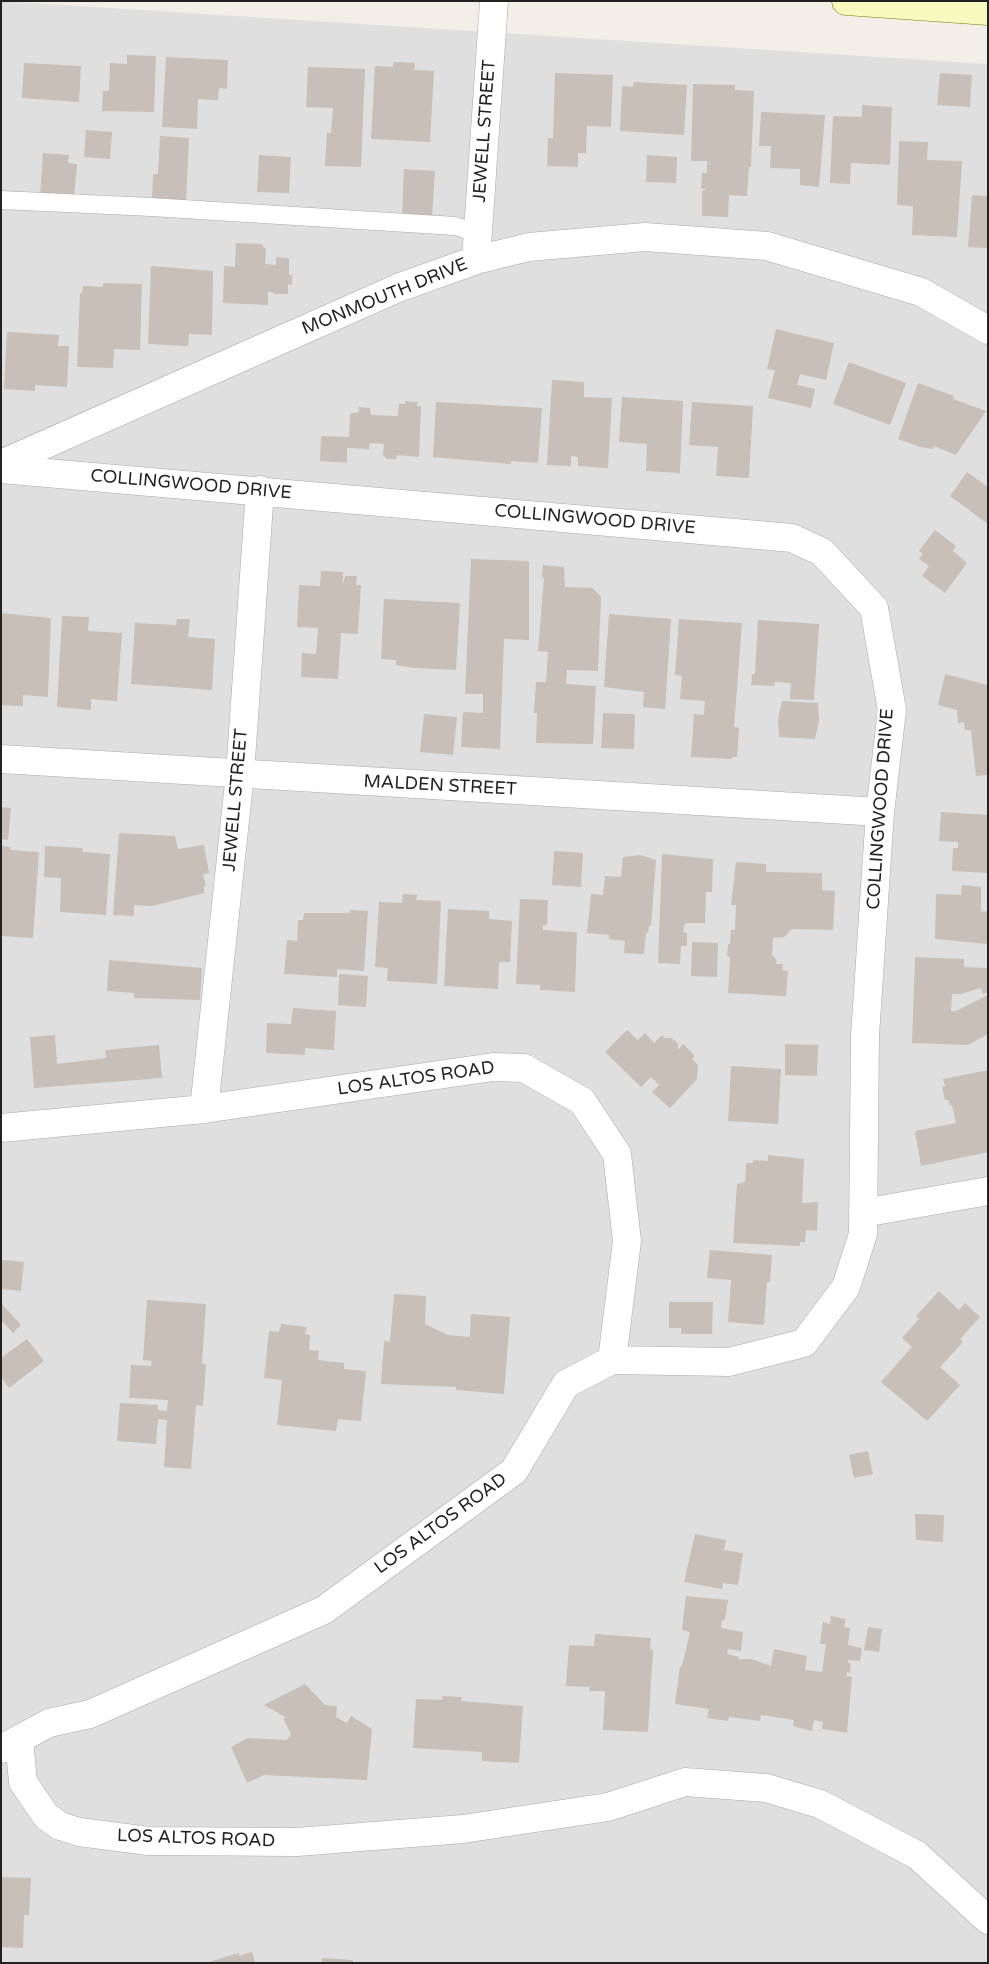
<!DOCTYPE html>
<style>
body{margin:0}
#map{position:relative;width:989px;height:1964px;overflow:hidden;background:#f2efe9;font-family:"Varela Round",sans-serif}
canvas{display:block}
.frame{position:absolute;inset:0;border:2px solid #222;pointer-events:none}
</style>
<div id="map">
<canvas width="989" height="1964"></canvas>
<div class="frame"></div>
</div>
<script>
const ctx = document.querySelector('canvas').getContext('2d');
ctx.lineJoin = 'round';
function paint(path, color) {
  ctx.fillStyle = color;
  ctx.fill(path, 'evenodd');
}
function poly(rows) {
  const path = new Path2D();
  for (const r of rows) {
    path.moveTo(r[0], r[1]);
    for (let i = 2; i < r.length; i += 2) path.lineTo(r[i], r[i + 1]);
  }
  return path;
}
function trace(path, color, width, dash) {
  ctx.strokeStyle = color;
  ctx.lineWidth = width;
  ctx.lineCap = dash ? 'butt' : 'round';
  ctx.setLineDash(dash || []);
  ctx.stroke(path);
}
function write(font, color, halo, rows, align = 'center') {
  ctx.font = font + ' "Varela Round",sans-serif';
  ctx.lineWidth = 5;
  ctx.setLineDash([]);
  ctx.textBaseline = 'middle';
  ctx.strokeStyle = halo;
  ctx.fillStyle = color;
  for (const [text, x, y, turn = 0] of rows) {
    ctx.save();
    ctx.translate(x, y);
    ctx.rotate((+turn || 0) * Math.PI / 180);
    ctx.textAlign = isNaN(turn) ? turn : align;
    if (halo) ctx.strokeText(text, 0, 0);
    ctx.fillText(text, 0, 0);
    ctx.restore();
  }
}
paint(poly([
 [1,1,988,64,988,1963,1,1963]
]), '#e0dfdf');
paint(poly([
 [127,55,156,56,154,112,102,111,103,91,109,91,110,63,127,64],
 [166,57,228,60,227,89,219,88,218,100,198,99,197,129,162,127],
 [394,62,415,63,414,70,434,71,430,142,371,139,375,66,393,67],
 [24,63,81,66,79,102,22,98],
 [308,67,365,69,361,167,325,166,327,133,331,133,333,108,306,107],
 [555,73,613,75,611,127,587,126,586,153,578,153,578,167,547,166,548,138,553,138],
 [940,73,972,75,970,107,937,105],
 [634,82,687,85,684,135,620,131,622,86,633,87],
 [693,84,735,85,735,90,754,91,751,167,749,167,747,196,729,195,728,217,702,216,702,191,707,189,701,189,702,173,707,173,707,161,691,161],
 [862,105,892,107,890,165,851,163,850,184,830,183,833,116,862,117],
 [761,112,825,115,819,187,800,185,800,169,770,168,771,146,759,146],
 [86,130,112,132,110,159,84,157],
 [160,136,189,138,186,202,152,200,153,174,158,174],
 [899,141,928,142,927,160,962,161,957,237,912,235,913,206,897,205],
 [43,153,69,155,68,163,77,164,74,198,40,196],
 [259,155,291,157,289,193,257,192],
 [647,155,677,157,676,183,646,182],
 [404,169,435,171,432,217,402,216],
 [972,195,988,196,988,248,968,247],
 [236,243,261,244,266,249,265,264,276,265,276,257,289,258,289,275,292,275,292,285,288,284,288,294,275,294,268,291,268,305,223,303,224,266,235,267],
 [151,266,213,271,212,335,189,334,188,346,148,344],
 [103,283,142,284,140,350,114,349,113,368,77,367,80,293,82,293,83,286,103,287],
 [776,329,834,343,826,380,800,374,797,385,815,389,811,408,768,398,775,370,767,369],
 [7,332,59,335,58,346,69,346,67,387,35,385,35,391,4,389],
 [849,362,906,383,890,425,833,404],
 [552,380,584,382,584,397,612,398,608,468,578,466,578,457,571,456,571,466,547,465],
 [918,383,954,396,953,399,986,411,956,455,934,446,933,449,920,447,898,439],
 [622,397,683,401,680,473,646,471,647,444,619,442],
 [405,401,418,402,417,406,421,406,419,457,397,455,396,459,387,459,383,455,384,444,370,443,369,449,347,448,347,463,320,461,321,436,349,437,350,414,359,412,359,407,370,408,371,415,398,416,399,404,405,404],
 [436,402,542,408,538,463,511,461,511,464,433,457],
 [692,402,753,406,749,478,716,476,718,447,689,445],
 [967,472,988,487,988,524,950,496],
 [935,530,956,546,953,551,967,563,945,593,922,576,929,566,919,559,923,554,919,551],
 [471,559,529,561,529,640,504,639,500,749,461,747,463,712,483,713,483,694,465,694],
 [543,565,564,567,565,587,593,588,601,597,598,671,567,670,566,684,596,686,593,744,536,743,537,713,534,713,536,682,546,682,548,652,538,651,544,578,542,578],
 [321,571,343,572,343,584,345,576,357,576,356,585,361,585,358,634,341,633,338,679,301,677,302,653,316,654,318,628,297,627,299,585,320,586],
 [384,599,460,603,456,670,414,668,396,665,396,660,381,659],
 [1,613,51,618,48,697,23,695,23,706,1,705],
 [609,614,671,619,665,709,643,707,644,692,604,687],
 [62,616,89,617,88,631,122,633,117,701,91,699,91,710,57,707],
 [177,619,190,619,188,637,215,639,212,690,131,684,135,623,176,625],
 [679,619,742,623,734,727,739,728,737,757,732,757,732,759,691,757,694,714,704,715,705,701,680,699,682,676,675,675],
 [758,620,819,624,814,700,790,699,791,683,775,682,774,686,751,685,752,674,755,674],
 [945,674,988,685,988,775,976,776,971,730,965,730,964,722,958,723,957,710,938,705],
 [782,701,818,703,819,721,815,739,779,737,778,719],
 [603,713,635,714,634,749,601,748],
 [424,714,457,717,453,755,420,752],
 [1,807,11,808,8,840,1,839],
 [941,812,988,815,988,873,952,871,953,848,958,848,958,842,939,841],
 [119,833,175,836,178,849,204,845,209,873,203,874,206,886,204,886,204,893,152,906,134,905,134,916,113,915],
 [1,846,11,847,10,850,39,852,33,938,1,936],
 [45,846,83,848,82,852,110,854,106,915,60,912,61,878,44,877],
 [554,851,583,853,581,887,552,885],
 [662,854,713,859,712,892,706,892,705,923,685,923,683,932,687,933,687,946,681,946,680,964,658,963],
 [640,855,656,860,651,926,649,926,648,933,646,933,644,954,624,953,625,941,609,939,609,935,587,933,591,894,603,895,605,876,621,877,623,857],
 [736,862,766,864,766,872,822,873,822,890,835,891,833,930,792,929,784,937,773,938,772,955,777,960,776,964,783,964,782,970,788,971,786,996,728,993,730,957,727,956,728,944,730,944,731,930,735,930,736,905,731,905],
 [962,885,981,887,981,911,988,912,988,944,935,939,936,894,961,895],
 [403,894,417,895,416,900,441,901,437,984,387,981,388,968,375,967,379,902,402,903],
 [520,899,548,900,547,925,543,925,543,930,577,932,575,992,540,990,540,985,516,984],
 [448,909,489,911,489,919,512,921,510,962,499,962,498,989,444,986],
 [350,910,368,911,364,971,337,969,337,977,284,974,287,940,297,941,298,920,303,920,304,913,349,913],
 [692,942,718,943,717,977,691,976],
 [915,957,964,959,964,967,988,968,988,992,983,994,981,988,961,994,952,994,951,1011,956,1011,988,995,988,1034,968,1045,912,1043],
 [109,960,202,968,200,1000,134,998,134,993,107,991],
 [339,974,368,976,366,1007,338,1005],
 [293,1008,336,1011,334,1050,305,1048,305,1055,266,1053,267,1023,291,1024],
 [627,1030,638,1040,645,1033,654,1043,662,1035,665,1038,672,1038,678,1044,678,1050,683,1044,695,1056,692,1059,698,1065,697,1079,670,1108,652,1092,659,1085,651,1077,641,1087,605,1052],
 [55,1035,57,1064,106,1058,105,1050,159,1045,162,1078,34,1088,30,1037],
 [785,1044,818,1045,817,1076,785,1075],
 [731,1066,781,1069,778,1124,728,1121],
 [988,1070,988,1152,921,1166,915,1131,956,1123,952,1105,950,1106,948,1100,945,1100,942,1087,945,1086,943,1079],
 [768,1155,804,1159,802,1203,818,1202,817,1231,806,1230,805,1242,800,1242,800,1246,733,1243,737,1184,745,1182,746,1163,753,1163,753,1160,768,1161],
 [710,1250,772,1255,770,1282,767,1282,764,1325,728,1322,731,1280,707,1278],
 [1,1260,24,1262,21,1291,1,1289],
 [939,1291,959,1310,965,1303,980,1317,960,1339,963,1342,940,1367,960,1385,927,1421,881,1382,912,1347,902,1338,919,1319,916,1316],
 [394,1294,426,1296,425,1324,448,1335,470,1337,471,1314,510,1317,504,1394,456,1390,456,1387,381,1384,384,1341,390,1342],
 [147,1300,206,1304,202,1364,206,1364,203,1406,196,1405,191,1469,164,1467,167,1420,158,1419,156,1444,117,1441,120,1403,158,1405,158,1410,167,1411,168,1400,129,1398,131,1365,151,1366,152,1361,143,1360],
 [669,1302,713,1302,712,1334,681,1334,681,1328,669,1328],
 [1,1303,21,1325,13,1333,1,1320],
 [281,1324,307,1327,305,1334,310,1335,309,1350,319,1351,318,1360,344,1363,344,1369,366,1371,361,1421,338,1419,336,1431,277,1425,282,1380,264,1378,269,1331,279,1332],
 [27,1339,44,1361,9,1388,1,1377,1,1358],
 [868,1451,873,1474,854,1478,849,1455],
 [915,1514,944,1515,943,1542,916,1540],
 [695,1534,726,1540,724,1550,743,1553,738,1585,723,1583,722,1589,684,1582],
 [686,1596,728,1600,725,1620,722,1620,721,1628,743,1632,741,1651,728,1649,727,1654,739,1657,738,1659,751,1659,771,1666,774,1649,807,1656,805,1670,822,1672,826,1644,820,1644,823,1622,830,1624,831,1616,846,1619,844,1627,850,1628,848,1645,862,1648,860,1661,848,1660,848,1663,851,1663,850,1673,847,1672,846,1676,852,1677,847,1733,822,1729,823,1722,814,1720,812,1731,793,1726,794,1720,761,1715,760,1721,729,1717,728,1721,707,1718,709,1709,675,1704,680,1666,682,1666,690,1632,682,1630],
 [868,1627,882,1629,879,1652,864,1650],
 [595,1634,651,1638,650,1649,653,1650,648,1732,603,1730,605,1691,589,1691,590,1687,566,1686,569,1645,594,1646],
 [305,1684,325,1705,337,1706,336,1717,347,1723,351,1716,372,1729,367,1780,264,1775,247,1783,231,1747,248,1738,287,1740,291,1734,284,1720,285,1717,264,1705],
 [442,1696,462,1697,461,1701,523,1706,519,1763,482,1761,482,1752,413,1748,416,1699,442,1700],
 [1,1877,31,1878,29,1915,24,1915,23,1948,1,1947],
 [252,1952,255,1963,206,1963,239,1953,239,1956],
 [322,1958,353,1960,353,1963,322,1963]
]), '#c7bfb8');
const lane = poly([
 [1,200,151,207,455,226,478,233]
]);
const street = poly([
 [476,260,494,1],
 [1,464,398,288,476,260,529,247,645,237,767,246,921,292,988,330],
 [1,469,792,538,822,552,874,608,892,710,880,812,865,1036,863,1234,846,1287,804,1343,729,1362,612,1360,566,1384,514,1471,324,1610,90,1714,49,1723,1,1749],
 [1,759,880,812],
 [204,1109,240,774,260,490],
 [1,1128,204,1109,493,1067,524,1068,582,1101,617,1154,627,1241,612,1360],
 [863,1213,988,1191],
 [19,1739,23,1782,46,1816,60,1826,79,1832,149,1841,297,1842,463,1829,608,1807,685,1782,766,1788,820,1804,917,1855,988,1920]
]);
const secondary = poly([
 [846,1,988,11]
]);
trace(lane, '#a9a9a9', 19);
trace(street, '#a9a9a9', 29);
trace(secondary, '#707d05', 29);
trace(lane, '#fff', 18);
trace(street, '#fff', 28);
trace(secondary, '#f7fabf', 28);
write('18px', '#222', '#fff', [
 ["JEWELL STREET",485,131,-86],
 ["MONMOUTH DRIVE",385,297,-22],
 ["COLLINGWOOD DRIVE",191,485,5],
 ["COLLINGWOOD DRIVE",595,520,5],
 ["MALDEN STREET",440,786,3],
 ["JEWELL STREET",236,800,-85],
 ["COLLINGWOOD DRIVE",881,809,-86],
 ["LOS ALTOS ROAD",416,1079,-8],
 ["LOS ALTOS ROAD",441,1524,-36],
 ["LOS ALTOS ROAD",196,1839,2]
]);
</script>
